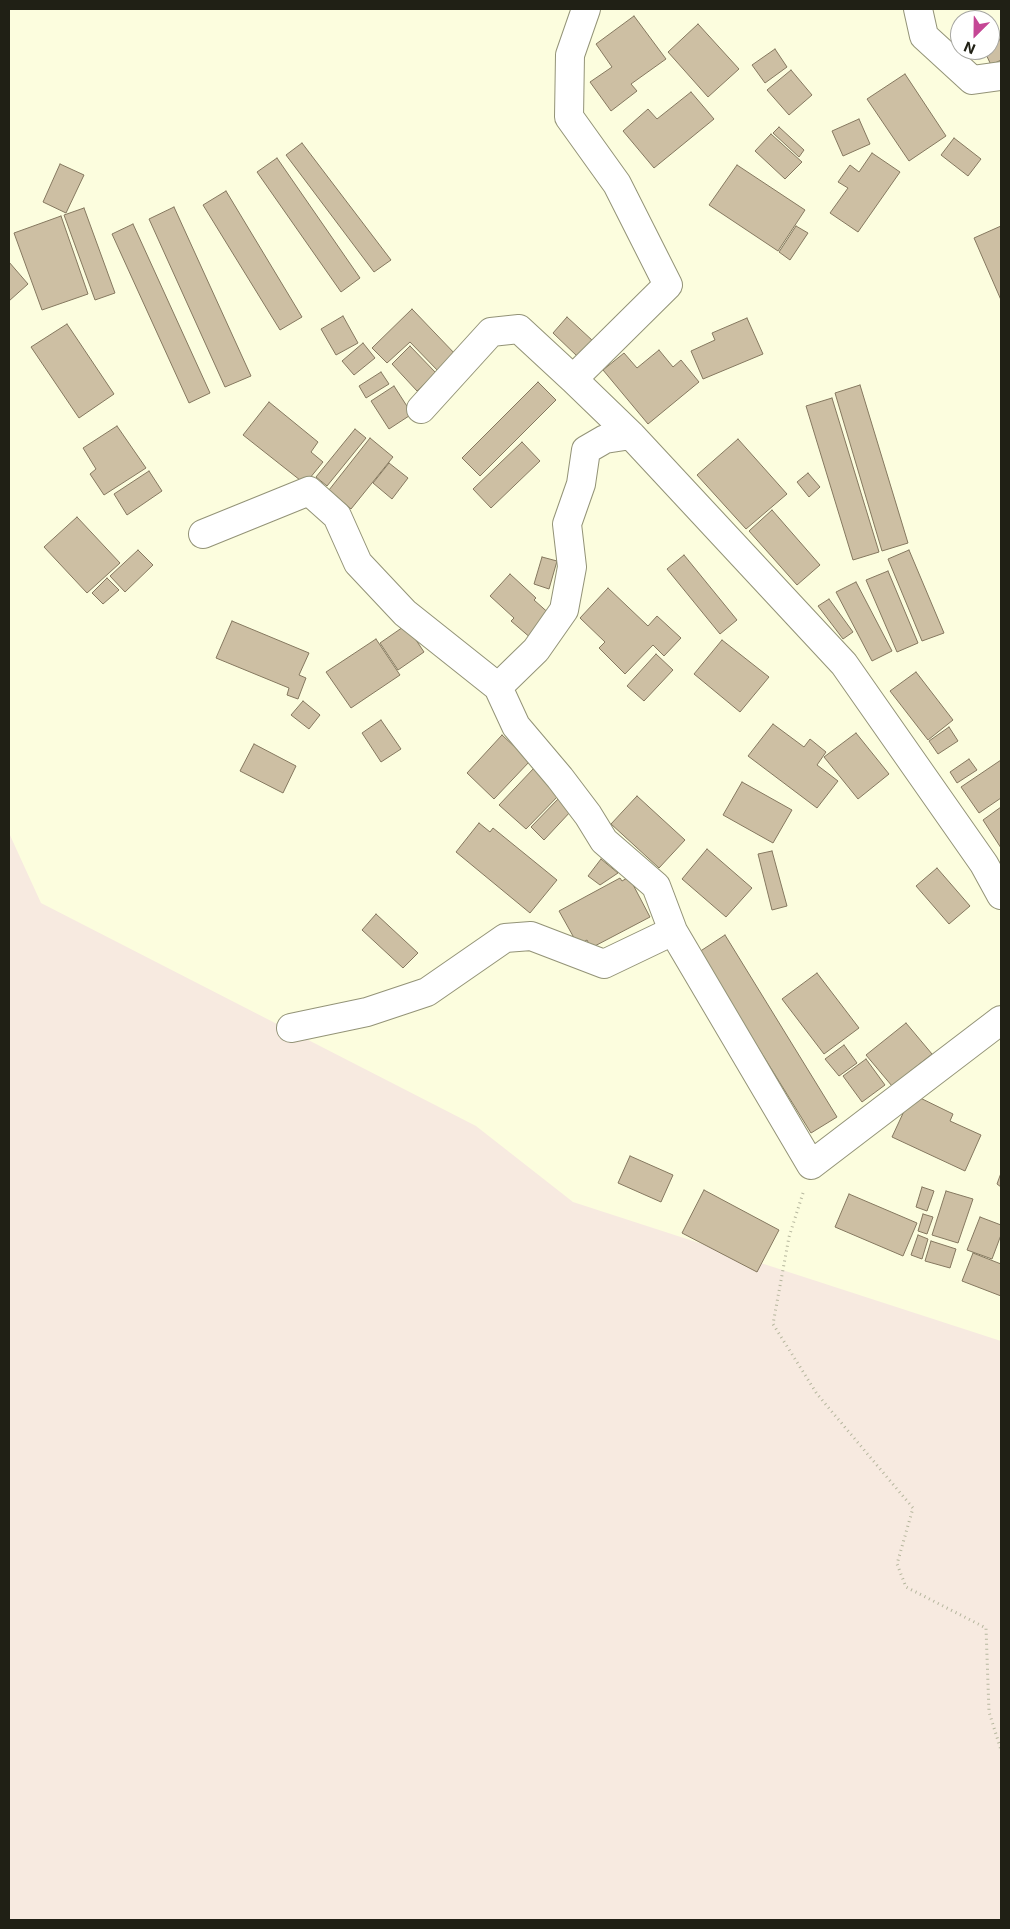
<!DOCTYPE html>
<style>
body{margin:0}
#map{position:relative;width:1010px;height:1929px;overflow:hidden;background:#fcfdde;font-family:Inter,sans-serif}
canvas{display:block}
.frame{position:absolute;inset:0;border:10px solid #202015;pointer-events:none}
.north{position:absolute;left:950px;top:10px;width:50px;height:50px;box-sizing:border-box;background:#fff;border:1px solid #a6a6a1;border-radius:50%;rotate:203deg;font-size:14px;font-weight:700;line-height:20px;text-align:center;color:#202015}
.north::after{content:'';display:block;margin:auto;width:18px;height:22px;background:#c54795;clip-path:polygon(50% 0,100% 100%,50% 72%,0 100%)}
</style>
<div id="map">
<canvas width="1010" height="1929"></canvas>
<div class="frame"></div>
<div class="north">N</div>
</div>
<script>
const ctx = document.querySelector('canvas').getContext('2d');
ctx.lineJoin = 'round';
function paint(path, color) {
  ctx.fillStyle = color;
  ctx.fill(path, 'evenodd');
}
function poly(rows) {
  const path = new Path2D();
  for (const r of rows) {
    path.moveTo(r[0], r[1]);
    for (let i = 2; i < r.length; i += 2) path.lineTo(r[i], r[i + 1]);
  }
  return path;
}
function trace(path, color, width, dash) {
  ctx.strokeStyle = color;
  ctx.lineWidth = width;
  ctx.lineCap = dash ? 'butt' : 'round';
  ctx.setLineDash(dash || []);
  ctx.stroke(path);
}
paint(poly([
 [9,833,41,903,476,1126,573,1202,1001,1341,1001,1920,9,1920]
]), '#f7eae0');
const building = poly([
 [634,16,666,59,631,84,637,91,611,111,590,82,612,67,596,44,634,16],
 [698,24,739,69,708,97,668,52,698,24],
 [995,29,1001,43,1001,60,991,65,984,50,990,50,990,31,995,29],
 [775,49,787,67,765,83,752,65,775,49],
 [791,70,812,95,789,115,767,90,791,70],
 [905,74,946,136,909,161,867,99,905,74],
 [691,92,714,119,654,168,623,131,648,109,657,119,691,92],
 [859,119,870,144,843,156,832,131,859,119],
 [779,127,804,150,799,157,773,133,779,127],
 [771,134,802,162,785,179,755,151,771,134],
 [954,138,981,159,968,176,941,155,954,138],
 [302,143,391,260,374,272,286,155,302,143],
 [872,153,900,172,858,232,830,213,848,188,838,182,850,165,859,172,872,153],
 [277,158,360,278,341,292,257,172,277,158],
 [60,164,84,175,66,213,43,202,60,164],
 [737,165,805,210,778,251,709,205,737,165],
 [226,191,302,317,280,330,203,205,226,191],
 [174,207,251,376,225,387,149,219,174,207],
 [84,208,115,293,95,300,64,215,84,208],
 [61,216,88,294,42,310,14,233,61,216],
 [133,224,210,393,189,403,112,234,133,224],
 [796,226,808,233,790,260,779,252,796,226],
 [1001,226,1001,300,974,238,1001,226],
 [9,262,28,284,9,301,9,262],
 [412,309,457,356,439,372,410,342,387,363,372,348,412,309],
 [343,316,358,343,336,355,321,329,343,316],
 [567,317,593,341,578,357,553,333,567,317],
 [747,318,763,354,703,379,691,351,715,340,712,333,747,318],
 [67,324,114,394,79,418,31,347,67,324],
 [363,343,375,358,354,375,342,361,363,343],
 [410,346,436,373,417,391,392,364,410,346],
 [659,350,673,367,681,360,699,382,648,424,603,370,624,353,637,368,659,350],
 [381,372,389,384,366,398,359,386,381,372],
 [538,382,556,400,480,476,462,458,538,382],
 [860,385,908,543,882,551,835,393,860,385],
 [394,386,412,414,389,429,371,401,394,386],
 [832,398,879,552,853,560,806,406,832,398],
 [269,402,318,442,311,452,323,462,305,484,243,435,269,402],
 [117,426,146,468,104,495,90,474,96,469,83,448,117,426],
 [355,429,366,438,327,486,316,477,355,429],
 [370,438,393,457,351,509,329,490,370,438],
 [738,439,787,494,746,529,697,475,738,439],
 [522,442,540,461,491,508,473,489,522,442],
 [389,463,408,478,392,499,373,483,389,463],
 [149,471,162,491,127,515,114,494,149,471],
 [808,473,820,487,809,497,797,482,808,473],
 [772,510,820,565,797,585,749,531,772,510],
 [77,517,120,563,87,593,44,547,77,517],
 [138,550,153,565,125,592,110,576,138,550],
 [909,550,944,633,922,641,888,559,909,550],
 [684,555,737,620,720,634,667,569,684,555],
 [542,557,557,561,549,589,534,584,542,557],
 [888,571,918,643,897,652,866,580,888,571],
 [510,574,536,598,534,600,552,616,532,639,511,621,514,618,490,596,510,574],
 [107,578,119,590,103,604,92,593,107,578],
 [856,582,892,651,872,661,836,592,856,582],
 [608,588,648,626,657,616,681,638,664,656,653,645,625,674,599,648,605,642,580,618,608,588],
 [829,599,853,632,843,639,818,606,829,599],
 [232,621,309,653,299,675,306,678,298,699,287,695,289,688,216,658,232,621],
 [406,625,424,652,398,670,380,643,406,625],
 [376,639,400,675,351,708,326,672,376,639],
 [722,640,769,677,740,712,694,674,722,640],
 [656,654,673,670,644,701,627,686,656,654],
 [916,672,953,720,928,740,890,691,916,672],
 [303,701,320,715,309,729,291,715,303,701],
 [381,720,401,749,381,762,362,733,381,720],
 [773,724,804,747,810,739,826,752,817,765,838,781,817,808,748,756,773,724],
 [949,727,958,741,938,754,929,741,949,727],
 [856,733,889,774,858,799,824,757,856,733],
 [502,735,530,761,494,799,467,773,502,735],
 [254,744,296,766,283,793,240,771,254,744],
 [969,759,977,770,957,783,950,772,969,759],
 [1001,760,1001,798,979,813,961,787,1001,760],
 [534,768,561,793,526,829,499,805,534,768],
 [742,782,792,810,773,843,723,815,742,782],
 [637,796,685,840,659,868,611,824,637,796],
 [559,798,572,810,544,840,531,827,559,798],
 [1001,807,1001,848,983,820,1001,807],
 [479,823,490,832,493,828,557,880,530,913,456,852,479,823],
 [707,849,752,888,726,917,682,879,707,849],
 [772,851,787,906,772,910,758,854,772,851],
 [601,859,618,873,600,885,588,876,601,859],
 [937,868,970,906,949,924,916,886,937,868],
 [629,877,650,917,591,948,587,940,578,945,559,911,620,878,622,881,629,877],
 [376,914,418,953,403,968,362,930,376,914],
 [725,935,837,1117,811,1133,699,952,725,935],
 [817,973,859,1028,824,1054,782,999,817,973],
 [906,1023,932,1054,892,1086,866,1055,906,1023],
 [844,1045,857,1063,839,1076,825,1059,844,1045],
 [866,1059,885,1085,862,1102,843,1076,866,1059],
 [912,1094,953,1114,950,1121,981,1135,965,1171,892,1137,912,1094],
 [630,1156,673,1175,661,1202,618,1183,630,1156],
 [1001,1173,1001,1187,997,1184,1001,1173],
 [922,1187,934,1191,927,1211,916,1207,922,1187],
 [704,1190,779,1230,757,1272,682,1233,704,1190],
 [946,1191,973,1199,958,1243,932,1235,946,1191],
 [849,1194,917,1223,903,1256,835,1227,849,1194],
 [923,1214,933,1217,927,1234,918,1231,923,1214],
 [980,1217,1001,1225,1001,1235,992,1259,967,1250,980,1217],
 [918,1235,928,1239,922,1259,911,1255,918,1235],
 [931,1241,956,1249,950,1268,925,1261,931,1241],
 [973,1253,1001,1264,1001,1296,962,1281,973,1253]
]);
paint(building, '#cdbfa3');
trace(building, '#85785f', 1);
const minor = poly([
 [586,9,570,55,569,117,617,184,668,285,573,379,631,435,844,664,984,864,1001,895],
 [918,9,924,36,972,80,1001,76],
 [421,409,491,332,519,329,573,379],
 [631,435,605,439,586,450,581,484,567,524,572,567,564,610,536,650,498,687,516,726,560,778,588,815,604,841,656,886,673,931,811,1165,1001,1020],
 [203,534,309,491,337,516,358,563,405,613,498,687],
 [291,1028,367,1012,427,992,505,938,531,936,604,964,673,931]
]);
trace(minor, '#939377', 30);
trace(poly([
 [803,1193,789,1237,773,1324,817,1394,913,1508,897,1564,906,1587,986,1628,989,1712,1001,1750]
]), '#b5b69d', 3, [1, 4]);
trace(minor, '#fff', 28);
</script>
